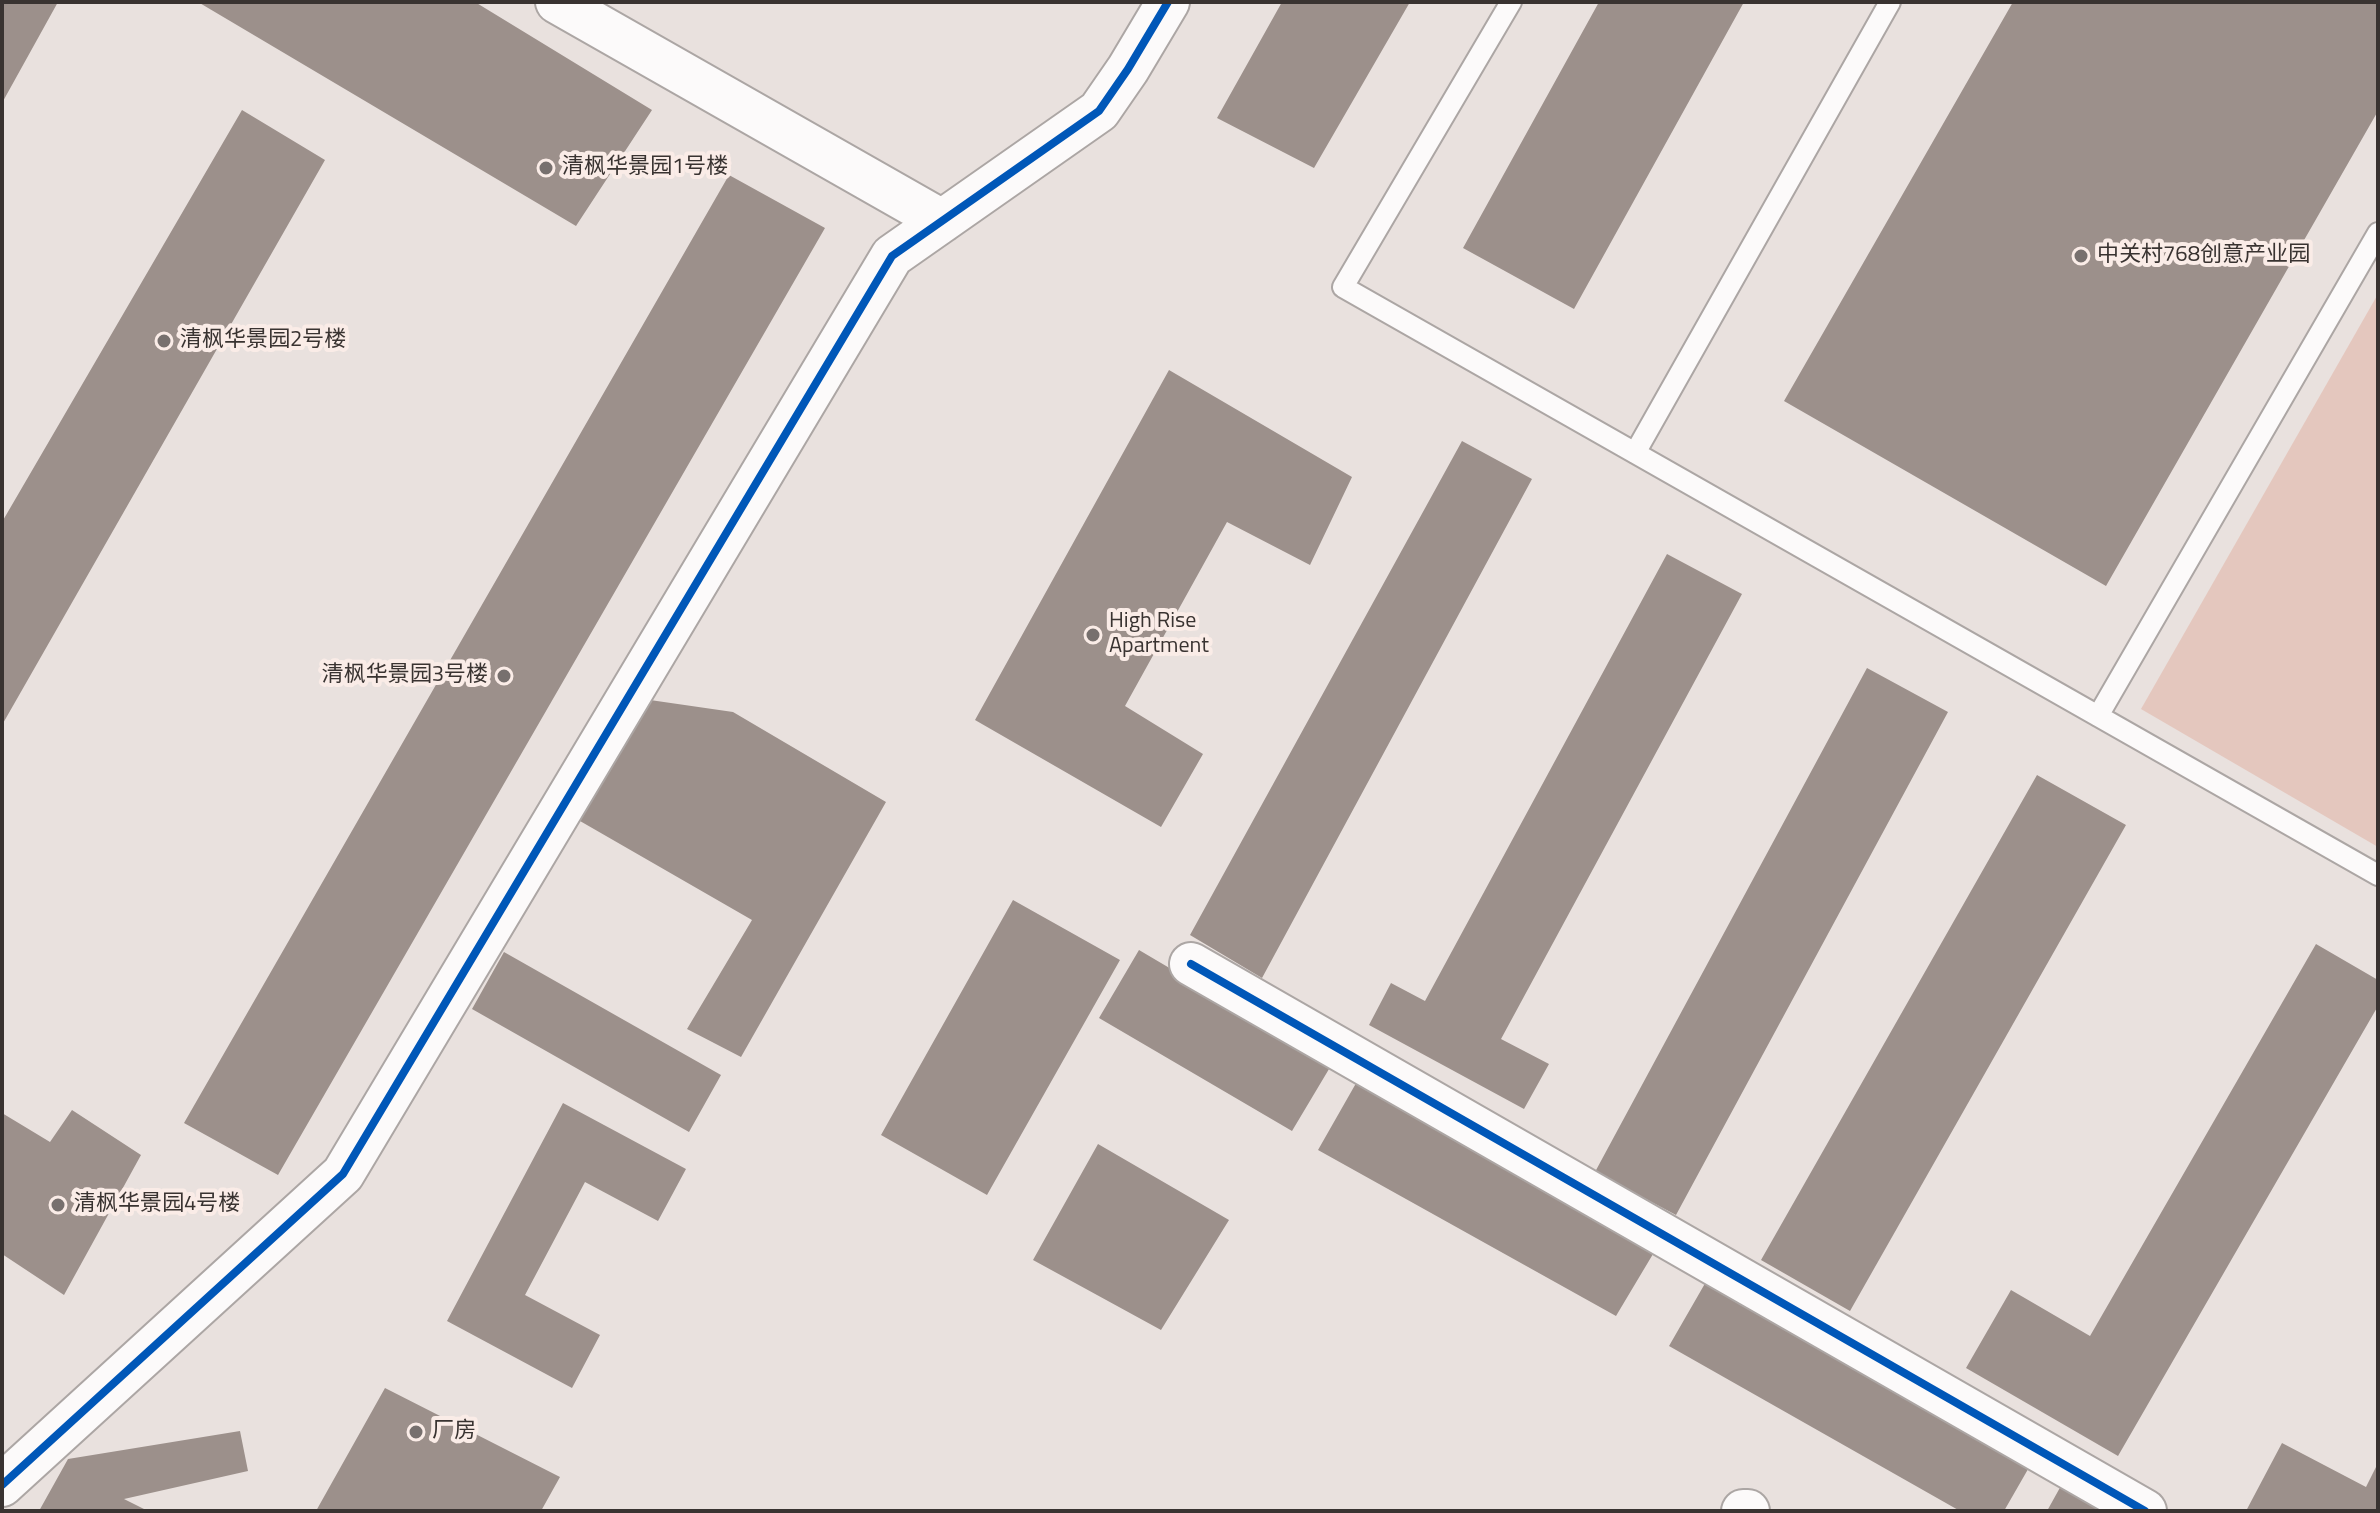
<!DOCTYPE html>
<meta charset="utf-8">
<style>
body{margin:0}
#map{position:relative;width:2380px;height:1513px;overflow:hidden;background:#e9e1de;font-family:"Titillium Web",sans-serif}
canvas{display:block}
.frame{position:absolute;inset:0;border:4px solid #393331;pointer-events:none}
</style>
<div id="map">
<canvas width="2380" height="1513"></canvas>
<div class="frame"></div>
</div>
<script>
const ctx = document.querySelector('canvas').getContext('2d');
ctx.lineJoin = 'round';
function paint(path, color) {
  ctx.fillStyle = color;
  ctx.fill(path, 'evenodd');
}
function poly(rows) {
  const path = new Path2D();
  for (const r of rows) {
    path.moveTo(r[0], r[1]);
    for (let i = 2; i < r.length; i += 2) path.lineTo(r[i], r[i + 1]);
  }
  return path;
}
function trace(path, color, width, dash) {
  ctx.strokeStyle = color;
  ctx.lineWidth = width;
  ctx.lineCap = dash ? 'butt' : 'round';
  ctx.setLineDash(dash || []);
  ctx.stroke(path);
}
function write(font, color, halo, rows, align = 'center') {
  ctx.font = font + ' "Titillium Web","Noto Sans SC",sans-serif';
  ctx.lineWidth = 8;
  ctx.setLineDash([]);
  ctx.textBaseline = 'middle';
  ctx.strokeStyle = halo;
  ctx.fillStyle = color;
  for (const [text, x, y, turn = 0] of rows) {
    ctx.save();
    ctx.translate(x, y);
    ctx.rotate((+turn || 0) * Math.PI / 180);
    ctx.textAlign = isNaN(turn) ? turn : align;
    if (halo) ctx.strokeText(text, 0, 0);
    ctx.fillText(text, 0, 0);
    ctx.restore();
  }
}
paint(poly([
 [2378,294,2378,847,2141,709]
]), '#e4c7be');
paint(poly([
 [2,2,58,2,2,103],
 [198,2,475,2,652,110,576,226],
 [1282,2,1410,2,1314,168,1217,118],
 [1599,2,1744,2,1574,309,1463,248],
 [2013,2,2378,2,2378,111,2106,586,1784,401],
 [242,110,325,160,2,725,2,522],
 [729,175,825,228,278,1175,184,1123],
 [1169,370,1352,477,1310,565,1227,522,1125,706,1203,754,1161,827,975,720],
 [1462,441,1532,479,1262,978,1190,935],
 [1667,554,1742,594,1501,1039,1549,1064,1524,1109,1369,1025,1391,983,1425,1001],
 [1867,668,1948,712,1676,1215,1595,1172],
 [650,700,733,712,886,802,741,1057,687,1029,752,920,580,821],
 [2037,775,2126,825,1850,1311,1761,1260],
 [1013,900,1120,960,987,1195,881,1135],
 [2316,944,2378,980,2378,1006,2118,1456,1966,1368,2011,1290,2090,1336],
 [1139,950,1332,1064,1292,1131,1099,1018],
 [504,952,721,1075,689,1132,472,1009],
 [1359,1078,1656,1249,1616,1316,1318,1150],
 [563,1103,686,1169,658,1221,585,1182,525,1295,600,1335,572,1388,447,1321],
 [72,1110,141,1155,64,1295,2,1254,2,1113,50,1142],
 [1098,1144,1229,1220,1161,1330,1033,1260],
 [1707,1280,2031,1464,2004,1511,1960,1511,1669,1346],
 [385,1388,560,1477,541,1511,316,1511],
 [240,1431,248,1471,124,1499,148,1511,39,1511,68,1459],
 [2282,1443,2366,1487,2378,1463,2378,1511,2246,1511],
 [2062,1484,2110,1511,2047,1511]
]), '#9c908b');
const service = poly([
 [1511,2,1343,287,2378,875],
 [1635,453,1890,2],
 [2098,716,2378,233]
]);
const minor = poly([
 [557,2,942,221],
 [1191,964,2145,1511],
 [2,1485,343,1174,892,256,1099,111,1128,69,1168,2],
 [1743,1511,1748,1511]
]);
trace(service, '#aca6a4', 24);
trace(minor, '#aca6a4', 46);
trace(service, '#fcfafa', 20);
trace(minor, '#fcfafa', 42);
trace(poly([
 [1191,964,2145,1511],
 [2,1485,343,1174,892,256,1099,111,1128,69,1168,2]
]), '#0057b8', 8);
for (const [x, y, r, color] of [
 [546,168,8,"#77706e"],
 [2081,256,8,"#77706e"],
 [164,341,8,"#77706e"],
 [1093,635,8,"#77706e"],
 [504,676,8,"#77706e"],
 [58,1205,8,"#77706e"],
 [416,1432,8,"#77706e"]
]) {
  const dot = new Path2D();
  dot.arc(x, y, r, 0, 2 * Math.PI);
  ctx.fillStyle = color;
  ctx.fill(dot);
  trace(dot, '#faece7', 3);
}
write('22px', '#393331', '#faece7', [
 ["清枫华景园1号楼",562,168],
 ["中关村768创意产业园",2097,256],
 ["清枫华景园2号楼",180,341],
 ["High Rise",1109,622],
 ["Apartment",1109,647],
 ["清枫华景园3号楼",488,676,"right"],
 ["清枫华景园4号楼",74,1205],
 ["厂房",432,1432]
], 'left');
</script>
